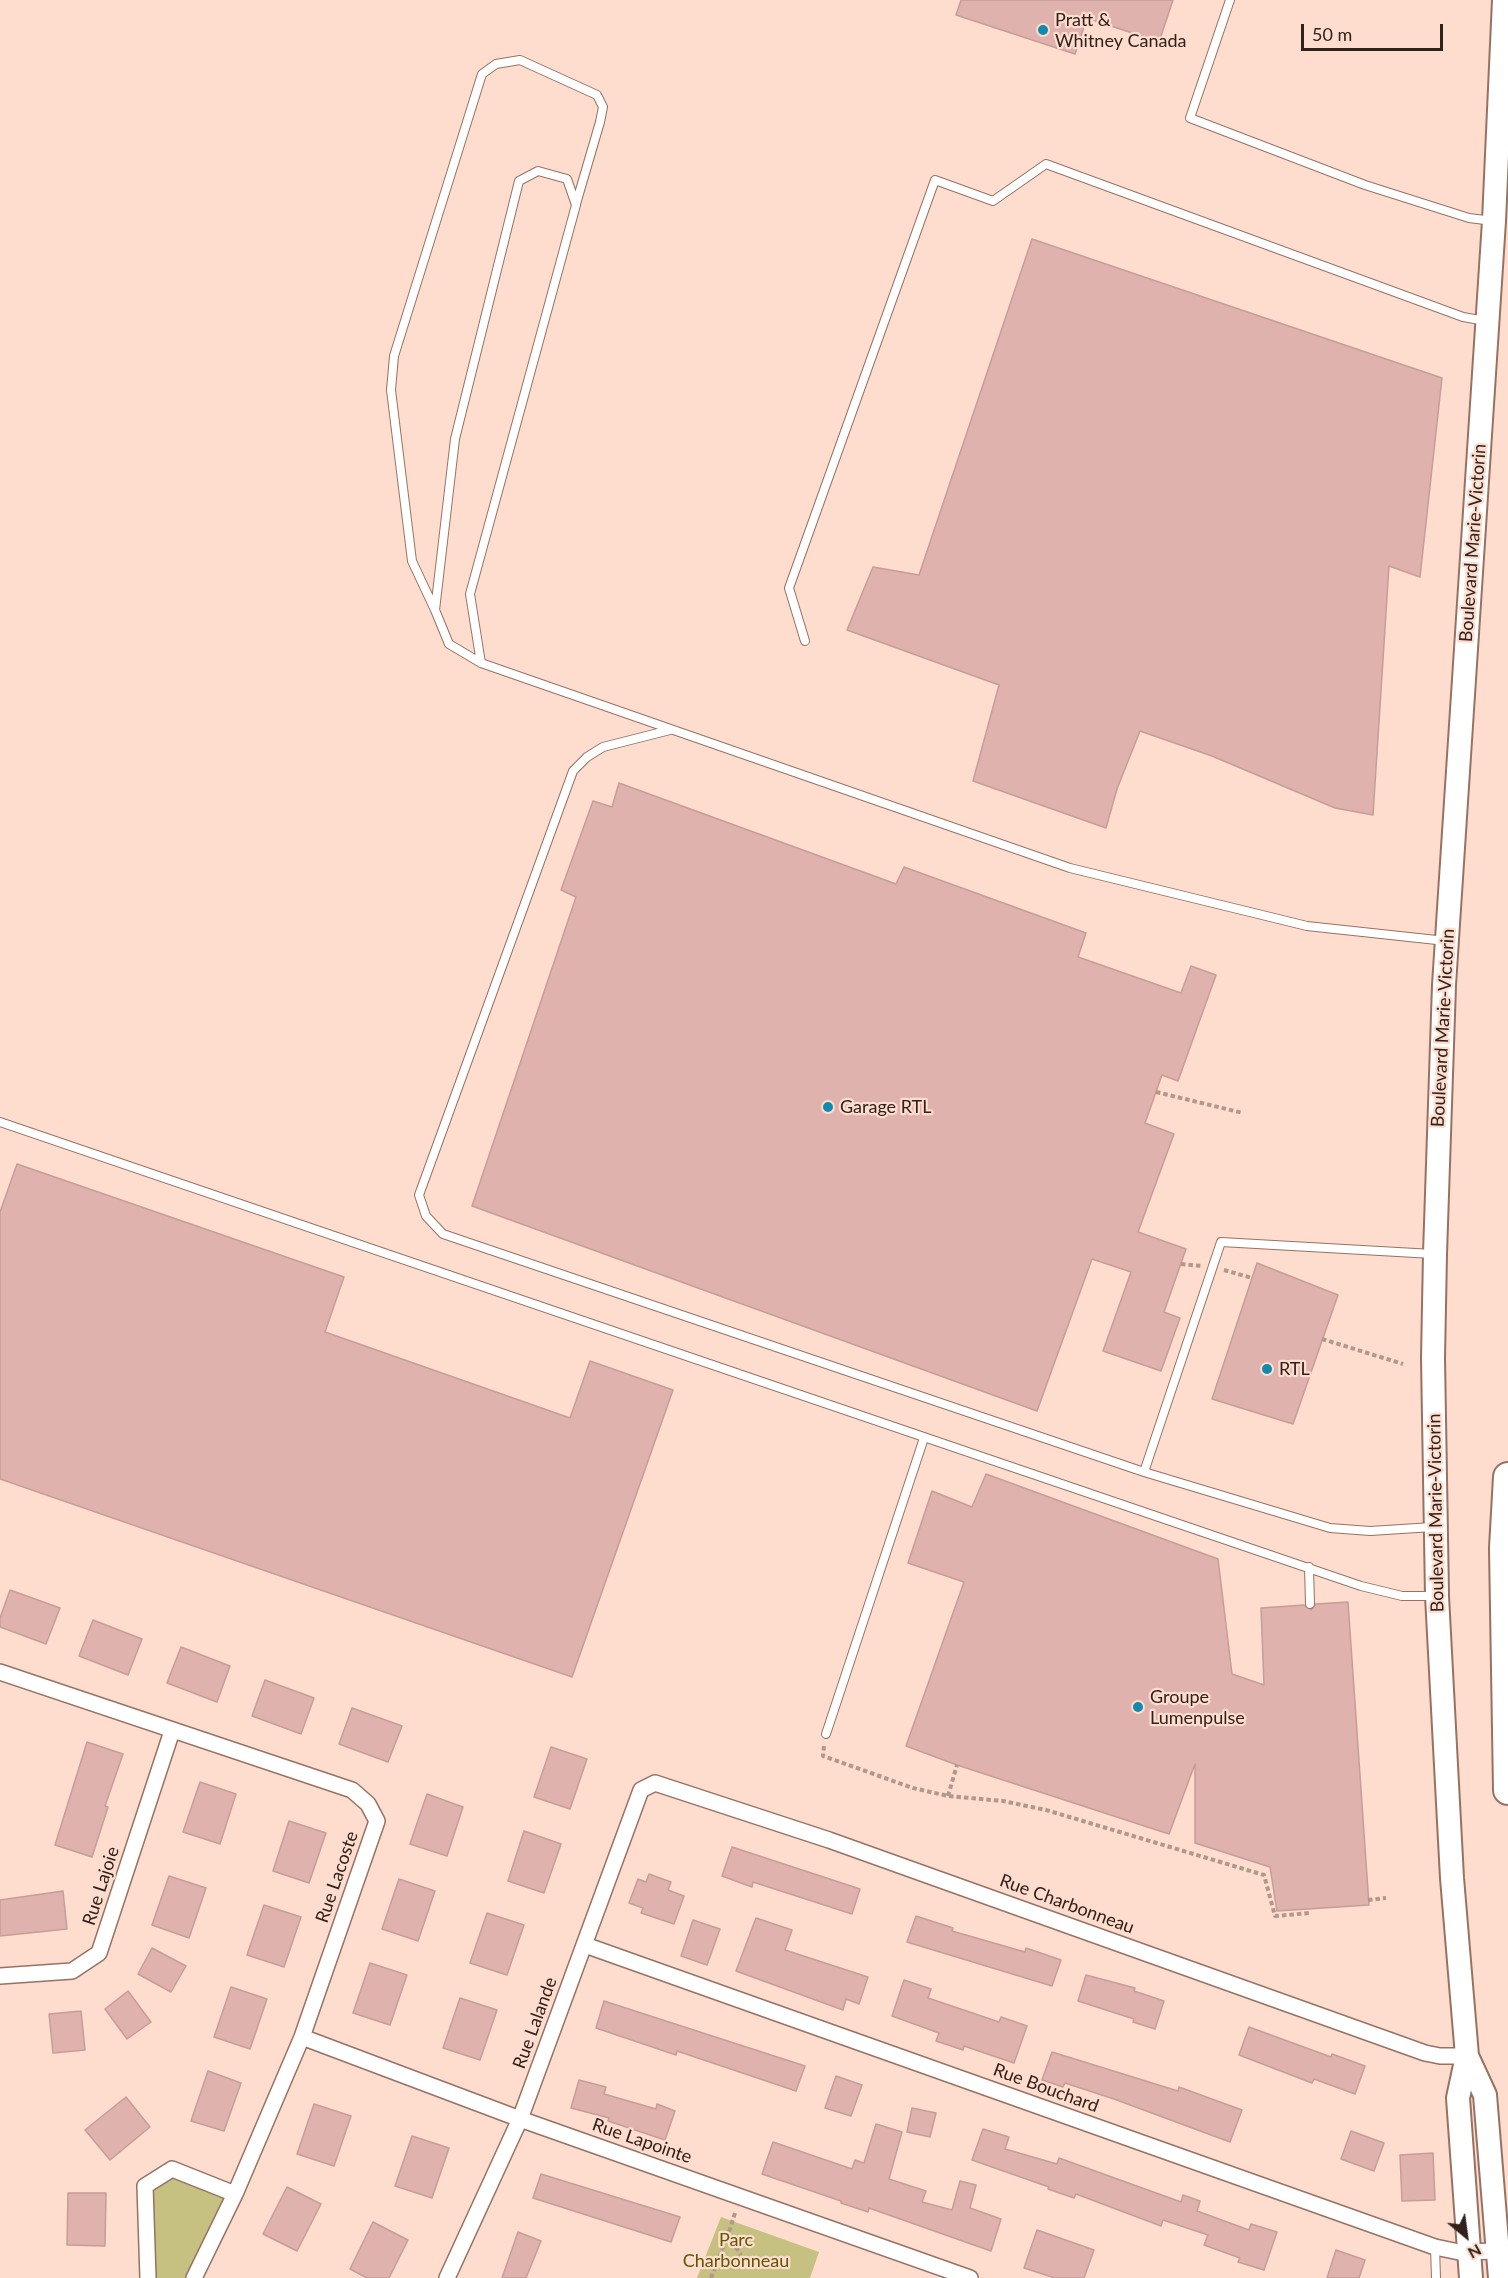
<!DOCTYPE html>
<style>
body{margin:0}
#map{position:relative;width:1508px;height:2278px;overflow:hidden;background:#fedcce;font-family:Lato,sans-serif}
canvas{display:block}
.north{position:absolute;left:1436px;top:2206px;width:60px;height:60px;-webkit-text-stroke:4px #fedcce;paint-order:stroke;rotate:151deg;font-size:16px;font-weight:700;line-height:24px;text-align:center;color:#30211a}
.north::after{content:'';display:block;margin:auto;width:21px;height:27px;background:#30211a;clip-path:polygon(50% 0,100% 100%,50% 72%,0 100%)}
.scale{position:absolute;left:1301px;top:24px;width:142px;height:27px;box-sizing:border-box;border:3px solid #30211a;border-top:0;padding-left:8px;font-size:18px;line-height:21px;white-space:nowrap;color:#30211a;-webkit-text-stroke:4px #fedcce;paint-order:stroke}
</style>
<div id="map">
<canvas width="1508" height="2278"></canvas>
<div class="north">N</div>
<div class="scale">50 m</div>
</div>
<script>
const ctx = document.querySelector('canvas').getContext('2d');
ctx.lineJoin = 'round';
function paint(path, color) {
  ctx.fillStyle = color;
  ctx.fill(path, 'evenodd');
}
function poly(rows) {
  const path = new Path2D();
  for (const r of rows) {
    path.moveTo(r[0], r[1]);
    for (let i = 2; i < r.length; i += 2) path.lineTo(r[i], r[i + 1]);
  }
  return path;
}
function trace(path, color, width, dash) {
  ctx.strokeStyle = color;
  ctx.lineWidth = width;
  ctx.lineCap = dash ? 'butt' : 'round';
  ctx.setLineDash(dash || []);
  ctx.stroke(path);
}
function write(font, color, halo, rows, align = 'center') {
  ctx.font = font + ' Lato,sans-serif';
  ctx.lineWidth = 4.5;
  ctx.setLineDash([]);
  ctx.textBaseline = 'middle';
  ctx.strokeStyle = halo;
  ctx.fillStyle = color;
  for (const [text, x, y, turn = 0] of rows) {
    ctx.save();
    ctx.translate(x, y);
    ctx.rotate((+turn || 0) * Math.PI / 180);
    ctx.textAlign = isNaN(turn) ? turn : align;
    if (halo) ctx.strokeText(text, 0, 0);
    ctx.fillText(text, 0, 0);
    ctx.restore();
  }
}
paint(poly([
 [172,2169,235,2194,194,2278,148,2278,145,2186],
 [721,2217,819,2252,810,2278,697,2278]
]), '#c6c181');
const building = poly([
 [961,0,1173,0,1159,42,1087,18,1075,54,956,15,961,0],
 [1032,239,1442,378,1420,577,1389,566,1373,815,1335,808,1212,756,1140,731,1117,789,1106,828,973,781,999,685,847,630,873,567,919,575,1032,239],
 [619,783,896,884,904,867,1086,933,1078,957,1181,993,1191,966,1216,975,1178,1081,1162,1075,1145,1123,1174,1134,1138,1232,1186,1249,1164,1312,1180,1318,1161,1371,1103,1351,1131,1272,1092,1259,1037,1411,472,1206,576,897,561,890,593,801,612,807,619,783],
 [17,1164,344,1277,325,1332,570,1418,590,1361,673,1390,572,1677,0,1479,0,1212,17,1164],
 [1257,1263,1338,1295,1293,1424,1212,1399,1257,1263],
 [986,1474,1218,1559,1232,1674,1264,1685,1261,1608,1304,1605,1311,1610,1316,1604,1348,1602,1369,1905,1277,1911,1270,1867,1195,1843,1195,1764,1169,1834,957,1765,906,1746,964,1582,908,1563,932,1491,972,1507,986,1474],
 [10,1590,60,1608,46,1644,0,1627,0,1618,10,1590],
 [93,1620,142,1639,128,1675,79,1656,93,1620],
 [181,1647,230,1666,217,1702,167,1683,181,1647],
 [265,1680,314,1698,301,1734,252,1716,265,1680],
 [352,1708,402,1726,388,1762,339,1744,352,1708],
 [87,1742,123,1754,105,1806,108,1807,92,1857,55,1845,87,1742],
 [551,1747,587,1759,570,1809,534,1797,551,1747],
 [200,1782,236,1794,220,1844,183,1832,200,1782],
 [427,1794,463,1807,447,1856,410,1844,427,1794],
 [289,1821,326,1833,309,1883,273,1871,289,1821],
 [524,1831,561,1844,544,1893,508,1881,524,1831],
 [732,1847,860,1889,852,1914,753,1882,752,1887,722,1876,732,1847],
 [649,1874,671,1882,668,1890,684,1896,674,1924,641,1913,643,1908,629,1903,638,1879,646,1882,649,1874],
 [169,1876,206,1888,189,1938,152,1925,169,1876],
 [399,1879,435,1891,418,1941,382,1929,399,1879],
 [63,1891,67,1929,0,1936,0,1900,63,1891],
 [264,1905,301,1917,284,1967,247,1955,264,1905],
 [487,1913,524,1925,507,1975,470,1963,487,1913],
 [916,1916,953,1928,952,1931,1025,1952,1026,1948,1061,1960,1052,1986,907,1942,916,1916],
 [756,1918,792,1930,785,1950,868,1977,859,2004,846,1999,843,2010,736,1971,756,1918],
 [693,1920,720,1929,707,1965,681,1956,693,1920],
 [152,1948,186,1966,171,1992,138,1974,152,1948],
 [370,1963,407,1975,390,2025,353,2013,370,1963],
 [1086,1975,1135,1988,1134,1991,1164,2001,1155,2029,1133,2022,1134,2019,1078,2001,1086,1975],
 [904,1980,931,1989,928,1998,999,2022,1001,2017,1027,2026,1014,2063,964,2046,963,2050,936,2041,939,2033,892,2016,904,1980],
 [231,1987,267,1999,250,2049,214,2037,231,1987],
 [128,1991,151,2022,127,2039,105,2009,128,1991],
 [460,1998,497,2010,480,2060,443,2048,460,1998],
 [604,2001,805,2066,796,2091,677,2051,676,2055,596,2028,604,2001],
 [81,2011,85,2050,53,2053,49,2014,81,2011],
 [1249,2027,1331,2057,1332,2054,1365,2066,1355,2094,1314,2079,1312,2083,1239,2055,1249,2027],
 [1052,2052,1178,2091,1179,2087,1242,2110,1230,2142,1114,2099,1065,2083,1063,2087,1042,2080,1052,2052],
 [208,2071,241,2083,224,2131,191,2121,208,2071],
 [836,2076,862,2085,851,2116,825,2108,836,2076],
 [579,2080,606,2087,604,2094,656,2109,657,2104,675,2111,665,2140,608,2121,609,2118,571,2108,579,2080],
 [126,2097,150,2127,110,2160,85,2130,126,2097],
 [314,2104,351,2116,334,2166,297,2154,314,2104],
 [912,2108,936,2113,930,2137,907,2132,912,2108],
 [876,2124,902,2132,889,2179,926,2191,922,2202,952,2210,960,2181,976,2185,970,2208,1001,2219,991,2251,869,2208,868,2212,841,2203,841,2201,762,2174,773,2142,852,2169,855,2160,864,2163,876,2124],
 [983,2129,1009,2137,1005,2149,1057,2164,1059,2158,1181,2202,1183,2195,1200,2201,1197,2211,1249,2230,1251,2224,1277,2232,1264,2270,1238,2262,1240,2258,1204,2245,1208,2235,1163,2220,1161,2226,1076,2194,1074,2198,1048,2189,1049,2187,972,2160,983,2129],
 [1351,2131,1384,2143,1374,2171,1341,2159,1351,2131],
 [412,2136,449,2148,432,2198,395,2186,412,2136],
 [1433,2153,1435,2200,1402,2201,1400,2155,1433,2153],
 [541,2174,680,2217,671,2242,533,2198,541,2174],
 [287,2187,321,2204,297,2251,263,2234,287,2187],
 [68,2193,106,2193,105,2246,67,2245,68,2193],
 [373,2222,408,2240,389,2278,367,2278,350,2269,373,2222],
 [1037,2230,1094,2250,1084,2278,1055,2278,1024,2268,1037,2230],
 [518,2232,541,2241,526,2278,502,2278,518,2232],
 [1336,2250,1365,2260,1359,2278,1327,2278,1336,2250]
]);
paint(building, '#dfb2ae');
trace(building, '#c89c98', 1.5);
const lane = poly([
 [1230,0,1190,118,1365,185,1469,218,1493,221],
 [435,610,412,561,391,390,394,356,482,74,496,64,520,60,597,95,603,107,600,122,576,204],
 [805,641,789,588,935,180,993,201,1046,164,1463,317,1486,321],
 [481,663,470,594,576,205,567,179,538,171,519,181,455,439,435,610,449,644,481,663,1070,868,1307,926,1446,941],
 [670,730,603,747,587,757,573,771,419,1195,426,1216,443,1234,1144,1472,1330,1528,1370,1531,1433,1527],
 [0,1122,1361,1586,1402,1596,1436,1596],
 [1144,1472,1221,1242,1433,1254],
 [1309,1567,1310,1604],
 [826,1734,924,1438],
 [1435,2247,1436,2278]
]);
const street = poly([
 [0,1672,352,1790,368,1804,377,1821,302,2037,235,2194,194,2278],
 [585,1945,1435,2247,1459,2252,1498,2251],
 [0,1976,72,1971,99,1953,172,1731],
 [302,2037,520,2119,970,2278],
 [148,2278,145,2186,172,2169,235,2194],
 [447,2278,520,2119,641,1790,655,1783,829,1840,1425,2053,1440,2056,1467,2056]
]);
const secondary = poly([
 [1467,2056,1485,2095,1500,2278],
 [1471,2278,1458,2098,1467,2056,1452,1878,1437,1596,1433,1358,1435,1254,1444,985,1494,221,1504,0]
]);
const highway = poly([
 [1508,1477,1504,1548,1508,1790]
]);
trace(lane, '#977262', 10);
trace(street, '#977262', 18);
trace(secondary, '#977262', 26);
trace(highway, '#977262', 32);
trace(poly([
 [1156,1092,1243,1113],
 [1181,1264,1202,1266],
 [1224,1270,1252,1278],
 [1322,1339,1403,1364],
 [824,1746,823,1756,913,1788,948,1796,1003,1801,1046,1810,1264,1875,1275,1916,1310,1913],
 [948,1796,957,1765],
 [1368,1900,1386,1898],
 [735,2213,728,2235,741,2255],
 [711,2278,728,2235]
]), '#b2978b', 4, [4.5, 3]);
trace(lane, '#fff', 8);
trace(street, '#fff', 15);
trace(secondary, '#fff', 22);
trace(highway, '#fff', 28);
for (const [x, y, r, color] of [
 [1043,30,6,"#108aad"],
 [828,1107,6,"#108aad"],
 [1267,1369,6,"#108aad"],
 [1138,1707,6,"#108aad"]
]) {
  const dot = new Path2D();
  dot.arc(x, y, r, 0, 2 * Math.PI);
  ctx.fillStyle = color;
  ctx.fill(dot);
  trace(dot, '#fedcce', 2);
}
write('18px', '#30211a', '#fedcce', [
 ["Pratt &",1055,20],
 ["Whitney Canada",1055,41],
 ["Garage RTL",840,1107],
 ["RTL",1279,1369],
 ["Groupe",1150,1697],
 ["Lumenpulse",1150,1718]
], 'left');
write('18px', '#30211a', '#fedcce', [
 ["Boulevard Marie-Victorin",1473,543,-86],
 ["Boulevard Marie-Victorin",1443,1028,-87],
 ["Boulevard Marie-Victorin",1436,1513,-91],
 ["Rue Lacoste",337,1877,-71],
 ["Rue Lajoie",101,1886,-72],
 ["Rue Charbonneau",1067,1904,20],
 ["Rue Lalande",535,2023,-70],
 ["Rue Bouchard",1046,2088,20],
 ["Rue Lapointe",642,2141,19]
]);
write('18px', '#5f5800', '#fedcce', [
 ["Parc",736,2240],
 ["Charbonneau",736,2261]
]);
</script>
